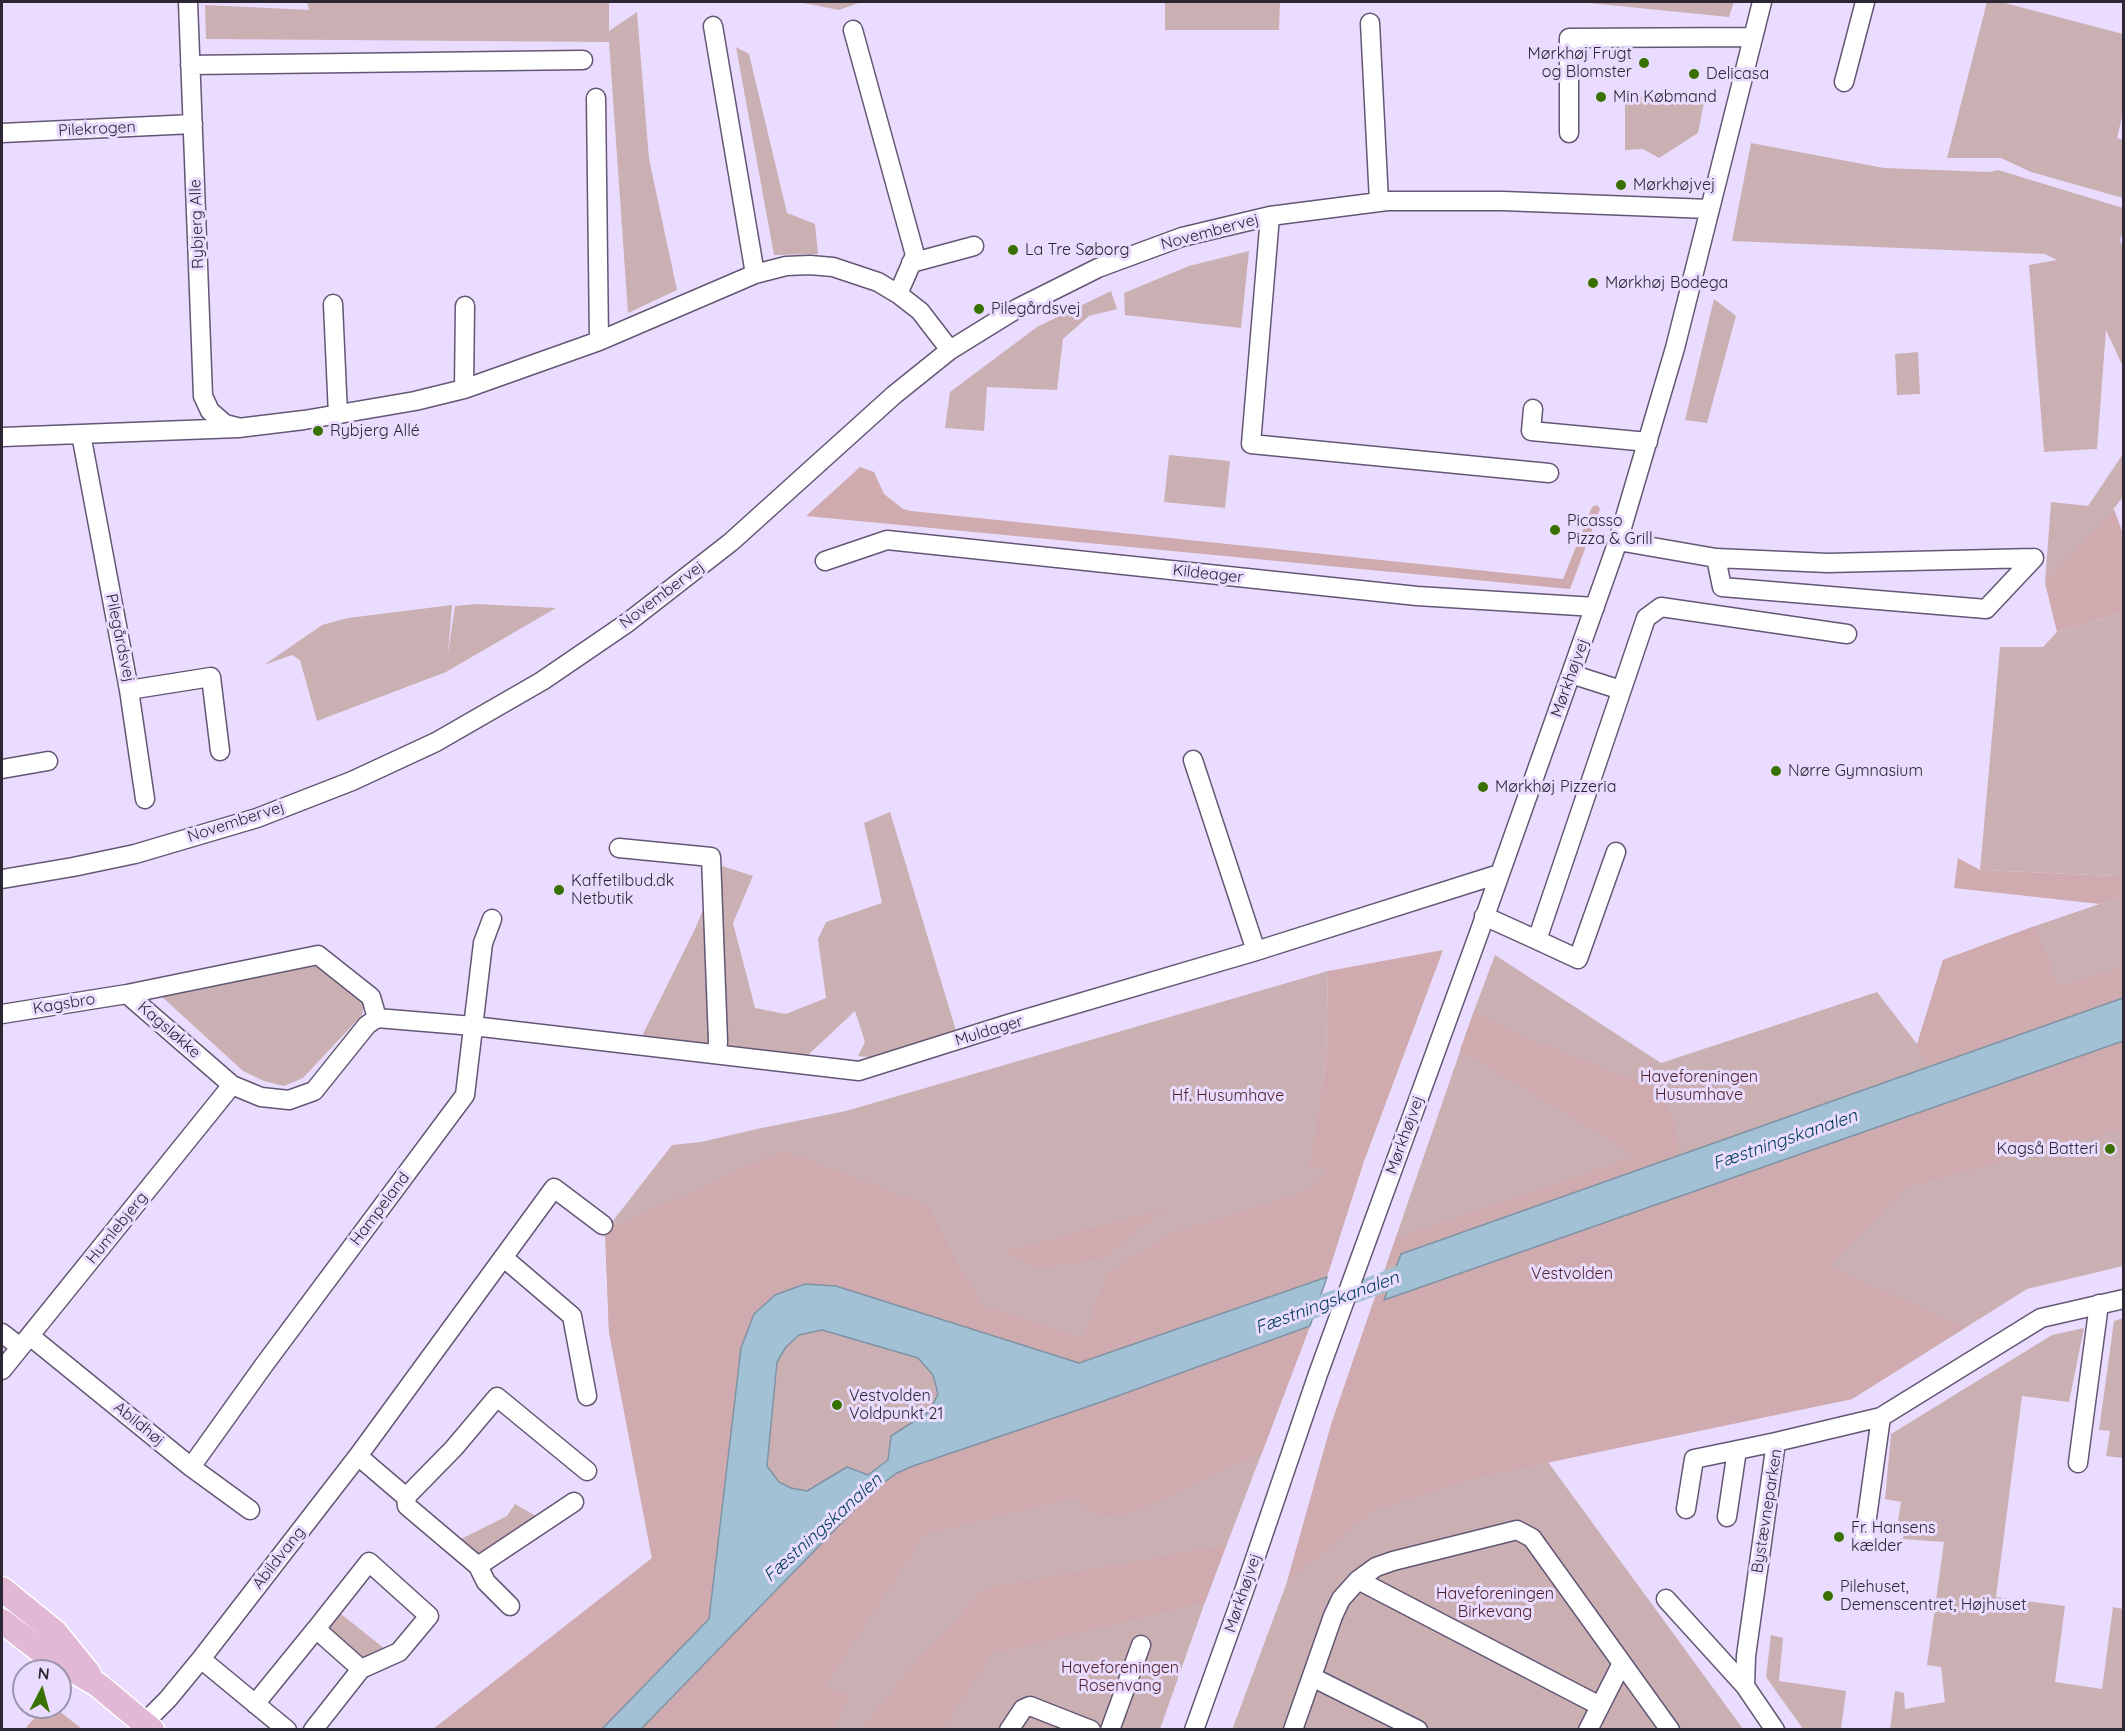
<!DOCTYPE html>
<meta charset="utf-8">
<style>
body{margin:0}
#map{position:relative;width:2125px;height:1731px;overflow:hidden;background:#e9dcfe;font-family:Quicksand,sans-serif}
canvas{display:block}
.frame{position:absolute;inset:0;border:3px solid #2c2733;pointer-events:none}
.north{position:absolute;left:12px;top:1659px;width:60px;height:60px;box-sizing:border-box;background:#e9dcfe;border:2px solid #9d94ad;border-radius:50%;rotate:6deg;font-size:16px;font-weight:700;line-height:24px;text-align:center;color:#2c2733}
.north::after{content:'';display:block;margin:auto;width:21px;height:27px;background:#387100;clip-path:polygon(50% 0,100% 100%,50% 72%,0 100%)}
</style>
<div id="map">
<canvas width="2125" height="1731"></canvas>
<div class="frame"></div>
<div class="north">N</div>
</div>
<script>
const ctx = document.querySelector('canvas').getContext('2d');
ctx.lineJoin = 'round';
function paint(path, color) {
  ctx.fillStyle = color;
  ctx.fill(path, 'evenodd');
}
function poly(rows) {
  const path = new Path2D();
  for (const r of rows) {
    path.moveTo(r[0], r[1]);
    for (let i = 2; i < r.length; i += 2) path.lineTo(r[i], r[i + 1]);
  }
  return path;
}
function trace(path, color, width, dash) {
  ctx.strokeStyle = color;
  ctx.lineWidth = width;
  ctx.lineCap = dash ? 'butt' : 'round';
  ctx.setLineDash(dash || []);
  ctx.stroke(path);
}
function write(font, color, halo, rows, align = 'center') {
  ctx.font = font + ' Quicksand,sans-serif';
  ctx.lineWidth = 6;
  ctx.setLineDash([]);
  ctx.textBaseline = 'middle';
  ctx.strokeStyle = halo;
  ctx.fillStyle = color;
  for (const [text, x, y, turn = 0] of rows) {
    ctx.save();
    ctx.translate(x, y);
    ctx.rotate((+turn || 0) * Math.PI / 180);
    ctx.textAlign = isNaN(turn) ? turn : align;
    if (halo) ctx.strokeText(text, 0, 0);
    ctx.fillText(text, 0, 0);
    ctx.restore();
  }
}
paint(poly([
 [307,2,609,2,609,31,637,12,649,159,677,290,628,313,609,42,206,39,205,5,309,10],
 [798,2,861,2,839,10],
 [1165,2,1280,2,1279,30,1165,30],
 [1579,2,1734,2,1729,17],
 [1987,2,2001,2,2123,34,2123,113,2117,138,2123,140,2123,198,2031,172,2001,158,1947,158],
 [736,47,749,54,787,213,815,224,818,254,774,255],
 [1625,96,1705,97,1698,133,1659,158,1643,149,1625,150],
 [1751,143,1884,168,1989,172,1998,170,2123,208,2123,232,2120,240,2124,251,2123,367,2106,330,2097,449,2044,452,2029,265,2057,260,2045,254,1732,241],
 [1249,251,1241,328,1125,315,1124,293,1189,266],
 [1111,291,1117,309,1089,316,1063,339,1057,390,987,387,984,431,945,428,950,392,1037,327],
 [1714,299,1736,316,1707,423,1685,420],
 [1918,352,1920,394,1897,395,1895,354],
 [2123,454,2123,497,2092,536,2045,583,2051,502,2088,506],
 [1169,455,1230,461,1225,508,1164,502],
 [477,604,556,608,446,672,317,721,300,660,292,655,264,665,322,625,348,618,452,605,448,654,455,606],
 [2123,612,2123,873,2116,876,1980,870,2000,647,2043,647,2057,632],
 [890,812,957,1034,877,1058,858,1056,865,1042,855,1011,808,1055,642,1036,694,931,722,866,753,876,733,923,755,1008,786,1014,826,998,818,939,826,922,882,903,864,823],
 [2123,896,2123,1266,2027,1289,1852,1399,1548,1462,1743,1729,1232,1730,1287,1582,1331,1425,1474,1011,1495,955,1661,1063,1877,992,1917,1044,1943,960,2035,926],
 [315,966,365,1002,362,1015,303,1078,284,1086,264,1081,243,1071,159,994],
 [1328,971,1326,1063,1310,1169,1363,1164,1310,1326,1205,1602,1160,1729,432,1730,652,1559,609,1332,605,1231,672,1145,701,1142,757,1129,846,1111],
 [2123,1318,2124,1318,2123,1458,2106,1456,2110,1431,2099,1430,2114,1321],
 [2084,1328,2069,1402,2022,1396,1996,1597,2065,1606,2055,1682,2102,1689,2113,1607,2123,1609,2123,1729,1890,1729,1895,1691,1904,1693,1905,1709,1945,1702,1941,1667,1927,1665,1944,1542,1903,1539,1905,1522,1898,1521,1901,1502,1885,1499,1891,1434,2052,1335],
 [515,1504,536,1516,479,1556,459,1540,507,1516],
 [336,1610,385,1649,364,1658,324,1625],
 [1771,1635,1783,1638,1779,1681,1846,1691,1841,1729,1803,1729,1766,1677]
]), '#cbb0b3');
paint(poly([
 [860,467,874,472,884,494,903,509,911,511,1563,579,1592,507,1597,505,1600,509,1570,589,806,516],
 [2114,509,2123,534,2123,612,2057,632,2045,583],
 [1958,858,1980,870,2116,876,2123,873,2123,896,2100,904,1954,888],
 [2035,926,2059,987,2123,966,2123,1009,1936,1081,1917,1045,1943,960],
 [1443,950,1363,1164,1327,1277,1079,1363,836,1286,741,1348,709,1619,602,1729,432,1730,652,1558,609,1332,605,1231,783,1150,929,1206,958,1265,985,1306,1083,1338,1107,1273,1169,1234,1312,1189,1327,1168,1309,1169,1326,1063,1328,971],
 [1474,1011,1537,1042,1660,1090,1677,1130,1679,1161,1386,1267,1396,1238,1636,1156,1460,1050],
 [2123,1036,2123,1129,1907,1187,1830,1267,1966,1327,1852,1399,1479,1477,1373,1511,1287,1582,1331,1425,1375,1297],
 [1166,1208,1103,1259,1035,1268,1004,1252],
 [1310,1326,1262,1453,1130,1514,1101,1516,1073,1498,924,1535,825,1687,850,1695,833,1729,641,1730,855,1509,875,1489,897,1473,913,1466,1101,1402],
 [1226,1545,1205,1602,992,1654,942,1729,861,1729,919,1657,986,1588],
 [45,1707,54,1707,82,1729,26,1729,27,1726]
]), '#cfabaf');
const water = poly([
 [2123,998,2123,1041,1384,1300,1401,1254,2123,998],
 [1327,1277,1310,1326,1101,1402,913,1466,897,1473,875,1489,855,1509,641,1729,602,1729,709,1619,741,1348,754,1314,775,1295,805,1284,836,1286,1079,1363,1327,1277],
 [822,1330,918,1358,933,1375,938,1394,930,1411,891,1436,888,1460,868,1475,847,1467,807,1491,791,1488,779,1482,767,1466,777,1362,786,1347,799,1335,822,1330]
]);
paint(water, '#a2c1d4');
trace(water, '#7f93a4', 1.5);
trace(poly([
 [1292,1316,1416,1270]
]), '#a2c1d4', 20);
const minor = poly([
 [188,2,203,396,210,411,225,424,237,427],
 [1370,23,1379,202],
 [713,26,755,274],
 [853,30,915,255,898,294],
 [190,65,583,60],
 [1844,82,1865,2],
 [596,98,599,341],
 [2,133,193,124],
 [1569,133,1569,38,1753,37],
 [1270,216,1251,444,1549,473],
 [911,263,974,246],
 [333,304,338,415],
 [464,389,465,306],
 [1533,409,1531,431,1648,442],
 [81,434,129,690,145,799],
 [2,437,238,428,304,420,415,401,464,389,599,341,755,274,786,266,810,265,833,267,878,282,898,294,920,311,950,350],
 [1618,541,1716,558,1828,563,2034,558],
 [1716,558,1722,587,1986,609,2034,558],
 [825,561,887,540,1417,596,1595,607],
 [1571,674,1621,690],
 [129,690,211,677,220,751],
 [1193,760,1256,951],
 [2,769,48,761],
 [619,848,711,857,718,1041,717,1054],
 [1616,852,1578,959,1537,940,1646,618,1661,607,1847,634],
 [2,879,73,867,135,854,257,818,352,781,436,742,542,681,627,623,731,542,894,395,950,350,1018,308,1098,268,1182,237,1270,216,1387,201,1503,201,1709,209],
 [1484,916,1537,940],
 [127,994,232,1085,261,1097,289,1100,314,1091,367,1025,377,1018,473,1026,859,1071,1008,1024,1256,951,1499,874],
 [2,1014,127,994,318,955,371,997,377,1018],
 [504,1258,572,1316,587,1396],
 [2,1333,20,1347],
 [30,1336,191,1467,250,1510],
 [2,1370,232,1085],
 [358,1456,406,1497,407,1506,478,1566,574,1502],
 [2078,1463,2099,1304],
 [191,1467,264,1365,465,1095,483,943,492,919],
 [406,1497,454,1448,497,1397,587,1471],
 [1686,1509,1694,1459,1776,1442],
 [1727,1517,1737,1450],
 [1864,1539,1881,1417],
 [478,1566,486,1582,510,1606],
 [1358,1580,1600,1706],
 [1666,1599,1745,1686],
 [201,1659,287,1730],
 [1312,1677,1418,1730],
 [255,1704,316,1629],
 [144,1723,168,1699,201,1659,358,1456,554,1188,603,1225],
 [313,1730,361,1669,399,1652,429,1616,369,1562,316,1629,361,1669],
 [1009,1730,1023,1709,1030,1706,1091,1730],
 [1110,1730,1141,1645],
 [1194,1730,1245,1588,1318,1374,1479,933,1618,541,1675,348,1762,2],
 [1293,1730,1333,1616,1341,1599,1358,1580,1376,1567,1393,1561,1517,1530,1532,1538,1670,1730],
 [1588,1730,1622,1663],
 [1775,1730,1745,1686,1746,1656,1776,1442,1881,1417,2041,1318,2124,1299]
]);
const major = poly([
 [2,1589,55,1632,89,1674],
 [2,1621,42,1652,98,1685,152,1730]
]);
trace(minor, '#635774', 21);
trace(major, '#fff', 27);
trace(minor, '#fff', 18);
trace(major, '#e2b8d7', 24);
for (const [x, y, r, color] of [
 [1644,63,6,"#387100"],
 [1694,74,6,"#387100"],
 [1601,97,6,"#387100"],
 [1621,185,6,"#387100"],
 [1013,250,6,"#387100"],
 [1593,283,6,"#387100"],
 [979,309,6,"#387100"],
 [318,431,6,"#387100"],
 [1555,530,6,"#387100"],
 [1776,771,6,"#387100"],
 [1483,787,6,"#387100"],
 [559,890,6,"#387100"],
 [2110,1149,6,"#387100"],
 [837,1405,6,"#387100"],
 [1839,1537,6,"#387100"],
 [1828,1596,6,"#387100"]
]) {
  const dot = new Path2D();
  dot.arc(x, y, r, 0, 2 * Math.PI);
  ctx.fillStyle = color;
  ctx.fill(dot);
  trace(dot, '#e9dcfe', 2);
}
write('16px', '#2c2733', '#e9dcfe', [
 ["Mørkhøj Frugt",1632,54,"right"],
 ["og Blomster",1632,72,"right"],
 ["Delicasa",1706,74],
 ["Min Købmand",1613,97],
 ["Mørkhøjvej",1633,185],
 ["La Tre Søborg",1025,250],
 ["Mørkhøj Bodega",1605,283],
 ["Pilegårdsvej",991,309],
 ["Rybjerg Allé",330,431],
 ["Picasso",1567,521],
 ["Pizza & Grill",1567,539],
 ["Nørre Gymnasium",1788,771],
 ["Mørkhøj Pizzeria",1495,787],
 ["Kaffetilbud.dk",571,881],
 ["Netbutik",571,899],
 ["Kagså Batteri",2098,1149,"right"],
 ["Vestvolden",849,1396],
 ["Voldpunkt 21",849,1414],
 ["Fr. Hansens",1851,1528],
 ["kælder",1851,1546],
 ["Pilehuset,",1840,1587],
 ["Demenscentret, Højhuset",1840,1605]
], 'left');
write('16px', '#2c2733', '#e9dcfe', [
 ["Pilekrogen",97,129,-3],
 ["Rybjerg Alle",197,224,-92],
 ["Novembervej",1210,232,-15],
 ["Kildeager",1208,574,6],
 ["Novembervej",662,595,-37],
 ["Pilegårdsvej",120,638,78],
 ["Mørkhøjvej",1570,678,-70],
 ["Novembervej",236,822,-18],
 ["Kagsbro",64,1004,-9],
 ["Kagsløkke",169,1030,41],
 ["Muldager",989,1031,-17],
 ["Mørkhøjvej",1405,1135,-70],
 ["Hampeland",380,1209,-53],
 ["Humlebjerg",117,1228,-51],
 ["Abildhøj",139,1424,39],
 ["Bystævneparken",1767,1511,-81],
 ["Abildvang",279,1558,-52],
 ["Mørkhøjvej",1243,1593,-71]
]);
write('16px', '#4e1f28', '#e9dcfe', [
 ["Haveforeningen",1699,1077],
 ["Husumhave",1699,1095],
 ["Hf. Husumhave",1228,1096],
 ["Vestvolden",1572,1274],
 ["Haveforeningen",1495,1594],
 ["Birkevang",1495,1612],
 ["Haveforeningen",1120,1668],
 ["Rosenvang",1120,1686]
]);
write('italic 18px', '#003b56', '#e9dcfe', [
 ["Fæstningskanalen",1785,1140,-19],
 ["Fæstningskanalen",1327,1303,-20],
 ["Fæstningskanalen",823,1528,-42]
]);
</script>
